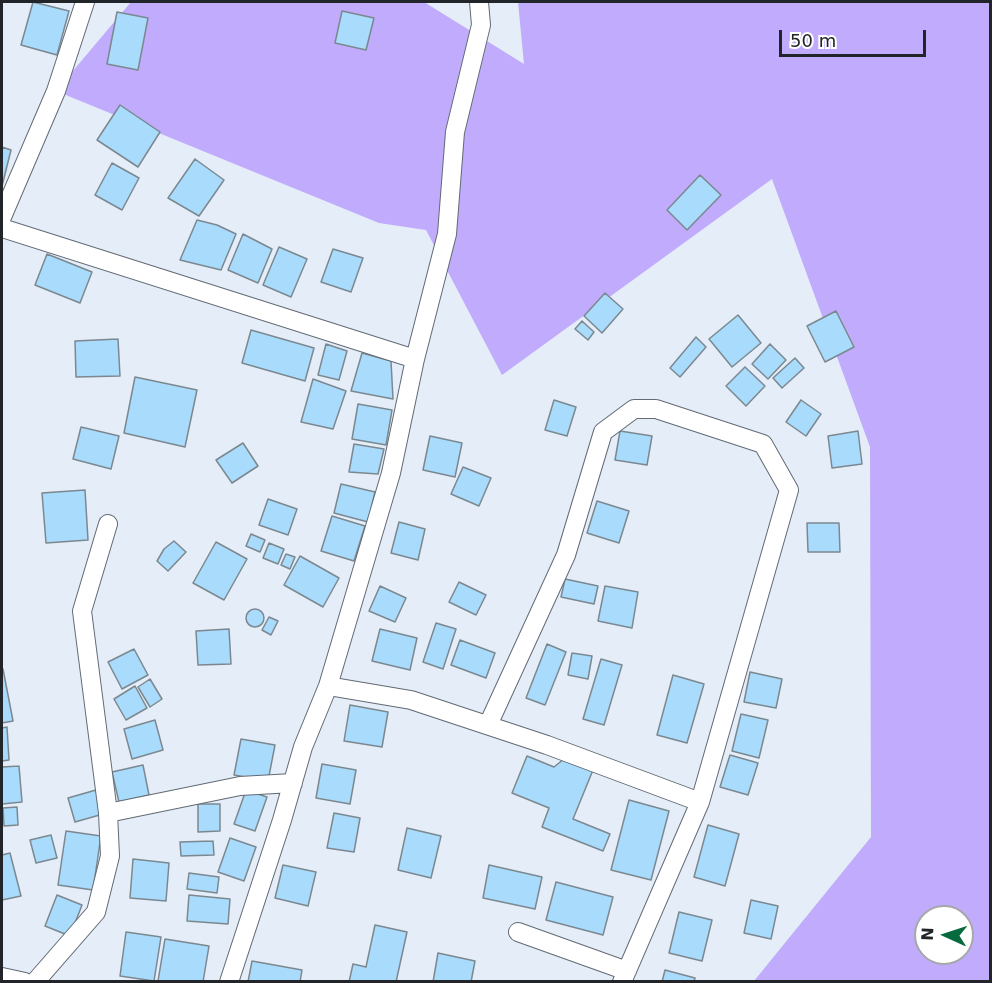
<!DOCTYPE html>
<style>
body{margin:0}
#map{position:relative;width:992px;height:983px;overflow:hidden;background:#e4edf8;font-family:"DejaVu Sans",sans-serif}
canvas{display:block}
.frame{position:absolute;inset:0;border:3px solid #212428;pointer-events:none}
.north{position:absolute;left:914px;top:905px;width:60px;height:60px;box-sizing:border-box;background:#fff;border:2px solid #a6a7a9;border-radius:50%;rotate:273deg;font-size:16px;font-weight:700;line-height:24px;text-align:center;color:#212428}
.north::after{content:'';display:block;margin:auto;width:21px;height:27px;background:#066a3f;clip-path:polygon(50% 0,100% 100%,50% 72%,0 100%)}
.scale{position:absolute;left:779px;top:30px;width:147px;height:27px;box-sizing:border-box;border:3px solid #212428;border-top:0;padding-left:8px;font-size:18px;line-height:21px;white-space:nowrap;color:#212428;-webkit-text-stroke:4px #fff;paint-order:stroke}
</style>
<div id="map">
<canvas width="992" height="983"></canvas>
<div class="frame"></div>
<div class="north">N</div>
<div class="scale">50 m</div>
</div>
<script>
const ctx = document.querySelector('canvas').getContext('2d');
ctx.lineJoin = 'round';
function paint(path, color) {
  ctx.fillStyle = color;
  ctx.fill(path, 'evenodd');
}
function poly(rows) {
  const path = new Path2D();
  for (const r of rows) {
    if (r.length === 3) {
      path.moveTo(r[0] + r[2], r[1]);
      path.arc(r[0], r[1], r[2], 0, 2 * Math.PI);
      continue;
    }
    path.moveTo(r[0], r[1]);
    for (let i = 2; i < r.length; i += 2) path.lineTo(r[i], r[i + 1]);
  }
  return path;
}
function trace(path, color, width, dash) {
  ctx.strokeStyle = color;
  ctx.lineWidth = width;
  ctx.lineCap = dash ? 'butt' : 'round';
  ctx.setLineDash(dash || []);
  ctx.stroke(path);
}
paint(poly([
 [131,2,424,2,524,64,518,2,990,2,990,981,754,981,871,837,870,447,772,179,502,375,426,230,379,223,56,91],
 [926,917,962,917,962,953,926,953]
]), '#c0abfc');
const building = poly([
 [33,2,69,11,57,55,21,45,33,2],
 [342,11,374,18,366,50,335,43,342,11],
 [117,12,148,18,138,70,107,64,117,12],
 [120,105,160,132,138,167,97,140,120,105],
 [2,147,11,150,2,186,2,147],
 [195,159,224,180,199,216,168,198,195,159],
 [112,163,139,178,122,210,95,195,112,163],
 [700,175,721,195,687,230,667,210,700,175],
 [197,220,217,225,236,234,221,270,180,260,197,220],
 [243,234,272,249,258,283,228,270,243,234],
 [279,247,307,259,291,297,263,285,279,247],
 [333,249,363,258,351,292,321,282,333,249],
 [47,254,92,272,80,303,35,285,47,254],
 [605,293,623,309,602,333,584,316,605,293],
 [836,311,854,347,825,362,807,326,836,311],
 [738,315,761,343,732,367,709,339,738,315],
 [582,321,594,332,588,340,575,329,582,321],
 [251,330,314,348,305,381,242,363,251,330],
 [696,337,706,347,680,377,670,368,696,337],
 [118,339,120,376,76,377,75,341,118,339],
 [326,344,347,351,339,380,318,375,326,344],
 [770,344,786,360,768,379,752,364,770,344],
 [362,353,391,361,393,399,351,391,362,353],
 [795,358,804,368,782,388,773,378,795,358],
 [745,367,765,386,746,406,726,386,745,367],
 [135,377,197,390,185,447,124,433,135,377],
 [313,379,346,391,333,429,301,422,313,379],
 [554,400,576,407,567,436,545,430,554,400],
 [801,400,821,414,806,436,786,422,801,400],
 [358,404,392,410,386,445,352,439,358,404],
 [81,427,119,436,111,469,73,459,81,427],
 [620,431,652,436,647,465,615,460,620,431],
 [858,431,862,464,832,468,828,436,858,431],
 [430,436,462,443,455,477,423,470,430,436],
 [243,443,258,466,232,483,216,460,243,443],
 [354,444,384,449,378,474,349,472,354,444],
 [463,467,491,478,479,506,451,494,463,467],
 [341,484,375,492,368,522,334,513,341,484],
 [85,490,88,540,46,543,42,493,85,490],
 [268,499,297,509,288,535,259,525,268,499],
 [597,501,629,511,619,543,587,533,597,501],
 [332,516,365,526,354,561,321,551,332,516],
 [399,522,425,529,418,560,391,553,399,522],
 [807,523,839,523,840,552,808,552,807,523],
 [251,534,265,540,260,552,246,546,251,534],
 [174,541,186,552,168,571,157,561,164,549,174,541],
 [216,542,247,559,224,600,193,583,216,542],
 [269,543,284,549,278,564,263,558,269,543],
 [286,554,295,557,290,569,281,565,286,554],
 [300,556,339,578,323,607,284,585,300,556],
 [565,579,598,586,594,604,561,597,565,579],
 [459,582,486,595,476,615,449,602,459,582],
 [380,586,406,598,395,622,369,611,380,586],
 [605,586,638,592,632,628,598,621,605,586],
 [255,618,9],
 [269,617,278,621,271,635,262,630,269,617],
 [436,623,456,629,443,669,423,662,436,623],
 [229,629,231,664,198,665,196,631,229,629],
 [380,629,417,638,410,670,372,661,380,629],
 [460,640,495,653,486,678,451,665,460,640],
 [547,644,566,652,545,705,526,698,547,644],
 [134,649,148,675,122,689,108,662,134,649],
 [572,653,592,656,588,679,568,675,572,653],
 [601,659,622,665,604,725,583,719,601,659],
 [3,669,13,721,2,723,2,670,3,669],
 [750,672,782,679,776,708,744,702,750,672],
 [673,675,704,684,687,743,657,735,673,675],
 [150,679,162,699,150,707,138,687,150,679],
 [135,686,147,708,126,720,114,699,135,686],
 [350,705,388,712,382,747,344,741,350,705],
 [741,714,768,720,759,758,732,751,741,714],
 [155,720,163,750,132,759,124,729,155,720],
 [7,727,9,760,2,761,2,728,7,727],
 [241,739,275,745,268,781,234,775,241,739],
 [730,755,758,763,748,795,720,787,730,755],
 [527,756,554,767,565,758,593,770,573,819,610,834,603,851,542,827,549,808,512,793,527,756],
 [322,764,356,770,350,804,316,798,322,764],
 [143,765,149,795,119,802,112,772,143,765],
 [19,766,22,802,2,804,2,767,19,766],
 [96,790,103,814,75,822,68,798,96,790],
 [246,790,267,797,255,831,234,824,246,790],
 [629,800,669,811,651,880,611,870,629,800],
 [198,804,220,804,220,831,198,832,198,804],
 [17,807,18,825,4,826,3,808,17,807],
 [334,813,360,818,354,852,327,848,334,813],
 [708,825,739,834,725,886,694,877,708,825],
 [407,828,441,836,431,878,398,870,407,828],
 [66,831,101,836,93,890,58,885,66,831],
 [51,835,57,858,36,863,30,840,51,835],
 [230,838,256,847,244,881,218,872,230,838],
 [213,841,214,855,181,856,180,842,213,841],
 [10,853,21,896,2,900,2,855,10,853],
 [133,859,169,863,166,901,130,898,133,859],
 [283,865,316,872,308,906,275,898,283,865],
 [489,865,542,877,535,909,483,898,489,865],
 [189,873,219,877,217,893,187,889,189,873],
 [556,882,613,897,603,935,546,920,556,882],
 [57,895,82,905,70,936,45,926,57,895],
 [189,895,230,899,228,924,187,921,189,895],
 [751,900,778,906,771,939,744,933,751,900],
 [679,912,712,920,702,961,669,953,679,912],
 [375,925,407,932,396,982,349,982,353,964,366,967,375,925],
 [126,932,161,937,154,981,120,976,126,932],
 [165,939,209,946,203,982,158,981,165,939],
 [438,953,475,961,471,982,433,982,438,953],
 [252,961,302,970,300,982,248,982,252,961],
 [665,970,695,978,694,982,662,982,665,970]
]);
paint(building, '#a8dbfc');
trace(building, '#7c8890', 1.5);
const minor = poly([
 [2,217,56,91,85,2],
 [2,228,415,359,391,473,328,686,303,747,282,820,229,982],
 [415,359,447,234,455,132,481,25,479,2],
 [328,686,411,700,547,745,700,802],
 [488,725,566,555,603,432,634,409,656,409,763,444,789,490,700,802,622,982],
 [108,813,240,786,293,783],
 [518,932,627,971],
 [2,977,25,982],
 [35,982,96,912,110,856,108,813,82,611,108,524]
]);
trace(minor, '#626a74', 20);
trace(minor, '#fff', 18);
</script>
